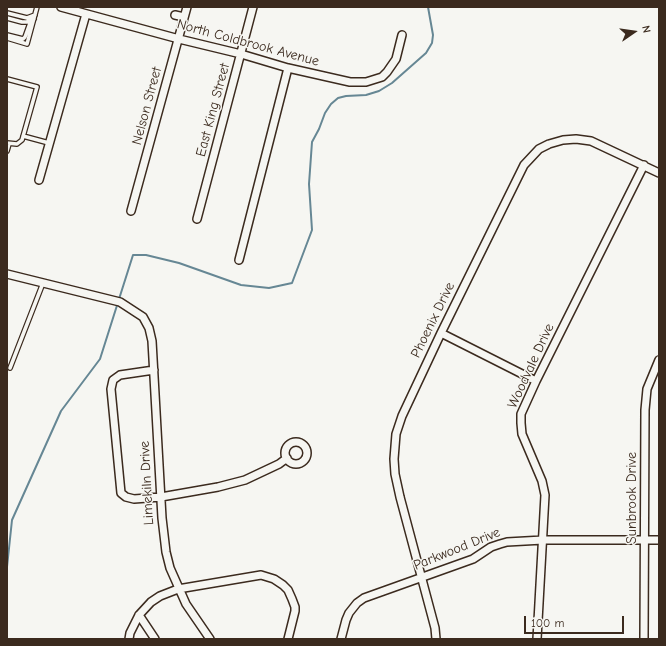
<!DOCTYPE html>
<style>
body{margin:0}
#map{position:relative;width:666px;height:646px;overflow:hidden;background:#f6f6f2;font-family:"Comic Neue",sans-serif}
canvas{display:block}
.frame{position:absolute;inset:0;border:8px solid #3b2a1e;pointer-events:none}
.north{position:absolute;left:614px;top:12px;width:40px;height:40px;-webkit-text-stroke:3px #f6f6f2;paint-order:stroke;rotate:77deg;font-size:11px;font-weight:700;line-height:16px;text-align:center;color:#3b2a1e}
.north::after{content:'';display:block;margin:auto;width:14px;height:18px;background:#3b2a1e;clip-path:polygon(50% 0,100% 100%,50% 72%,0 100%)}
.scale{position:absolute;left:524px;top:616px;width:100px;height:18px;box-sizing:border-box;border:2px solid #3b2a1e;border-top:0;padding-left:5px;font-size:12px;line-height:14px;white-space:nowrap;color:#3b2a1e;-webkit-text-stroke:3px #f6f6f2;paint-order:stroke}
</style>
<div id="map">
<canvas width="666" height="646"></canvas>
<div class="frame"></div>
<div class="north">N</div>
<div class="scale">100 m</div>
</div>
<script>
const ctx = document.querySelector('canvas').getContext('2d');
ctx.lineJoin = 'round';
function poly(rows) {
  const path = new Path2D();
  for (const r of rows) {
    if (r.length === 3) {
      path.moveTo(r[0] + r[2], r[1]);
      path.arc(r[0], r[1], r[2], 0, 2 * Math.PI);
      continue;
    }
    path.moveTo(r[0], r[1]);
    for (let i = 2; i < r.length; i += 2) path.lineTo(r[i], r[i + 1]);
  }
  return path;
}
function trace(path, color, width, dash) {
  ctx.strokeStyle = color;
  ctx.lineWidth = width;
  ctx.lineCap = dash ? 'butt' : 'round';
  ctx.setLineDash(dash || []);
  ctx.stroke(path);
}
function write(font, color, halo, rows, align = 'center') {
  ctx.font = font + ' "Comic Neue",sans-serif';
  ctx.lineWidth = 3;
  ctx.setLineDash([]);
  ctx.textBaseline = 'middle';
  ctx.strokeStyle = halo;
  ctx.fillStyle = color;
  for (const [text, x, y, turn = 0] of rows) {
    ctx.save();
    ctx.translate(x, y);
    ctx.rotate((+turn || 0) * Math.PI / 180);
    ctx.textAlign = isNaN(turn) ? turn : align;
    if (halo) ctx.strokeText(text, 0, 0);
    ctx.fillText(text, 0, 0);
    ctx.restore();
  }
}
trace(poly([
 [7,567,12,520,61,411,100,359,133,255,146,255,179,263,241,285,269,288,292,283,312,230,309,184,312,142,319,129,325,113,331,104,338,98,346,96,366,95,379,91,392,83,426,53,432,43,433,35,428,7]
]), '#668794', 2);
const service = poly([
 [7,13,27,18,35,15],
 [7,18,22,22,27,22,31,18],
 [7,35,23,39,25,37,30,23,34,19],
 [7,38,27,44,37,7],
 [7,79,37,87,22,140,17,144,7,143],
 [23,136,49,143],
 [7,151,9,144],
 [10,368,43,283]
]);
const minor = poly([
 [61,7,179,39,241,54,288,68,350,82,366,82,382,77,387,72,396,59,402,35],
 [175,15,184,17],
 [39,180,86,14],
 [131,211,187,7],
 [197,219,253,7],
 [239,260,288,68],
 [7,274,120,302,143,317,149,328,152,341,162,518,166,552,170,568,186,604,210,639],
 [441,333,536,381],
 [154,370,120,375,113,380,111,389,121,493,126,497,134,499,161,497,218,487,245,480,279,464,287,458],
 [296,453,11],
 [139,615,155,639],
 [129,639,130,633,139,615,151,602,160,596,178,589,261,575,274,579,283,585,288,590,292,599,295,607,295,611,288,639],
 [341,639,346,620,349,613,357,603,364,598,473,559,491,547,500,544,507,542,543,540,659,540],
 [436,639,435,628,400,497,395,474,394,459,396,434,402,416,441,333,524,165,539,149,549,144,563,140,576,139,591,141,659,173],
 [537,639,545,495,542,481,522,434,521,423,521,414,536,381,644,165],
 [644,639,645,410,647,389,659,360]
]);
trace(service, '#3b2a1e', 6);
trace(minor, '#3b2a1e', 10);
trace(service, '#f6f6f2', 3.5);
trace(minor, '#f6f6f2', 7);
write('14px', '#3b2a1e', '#f6f6f2', [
 ["North Coldbrook Avenue",248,43,15],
 ["Nelson Street",147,106,-75],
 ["East King Street",213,110,-75],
 ["Phoenix Drive",433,320,-64],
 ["Woodvale Drive",531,366,-65],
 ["Limekiln Drive",147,483,-93],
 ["Sunbrook Drive",632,498,-90],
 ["Parkwood Drive",457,549,-22]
]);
</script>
